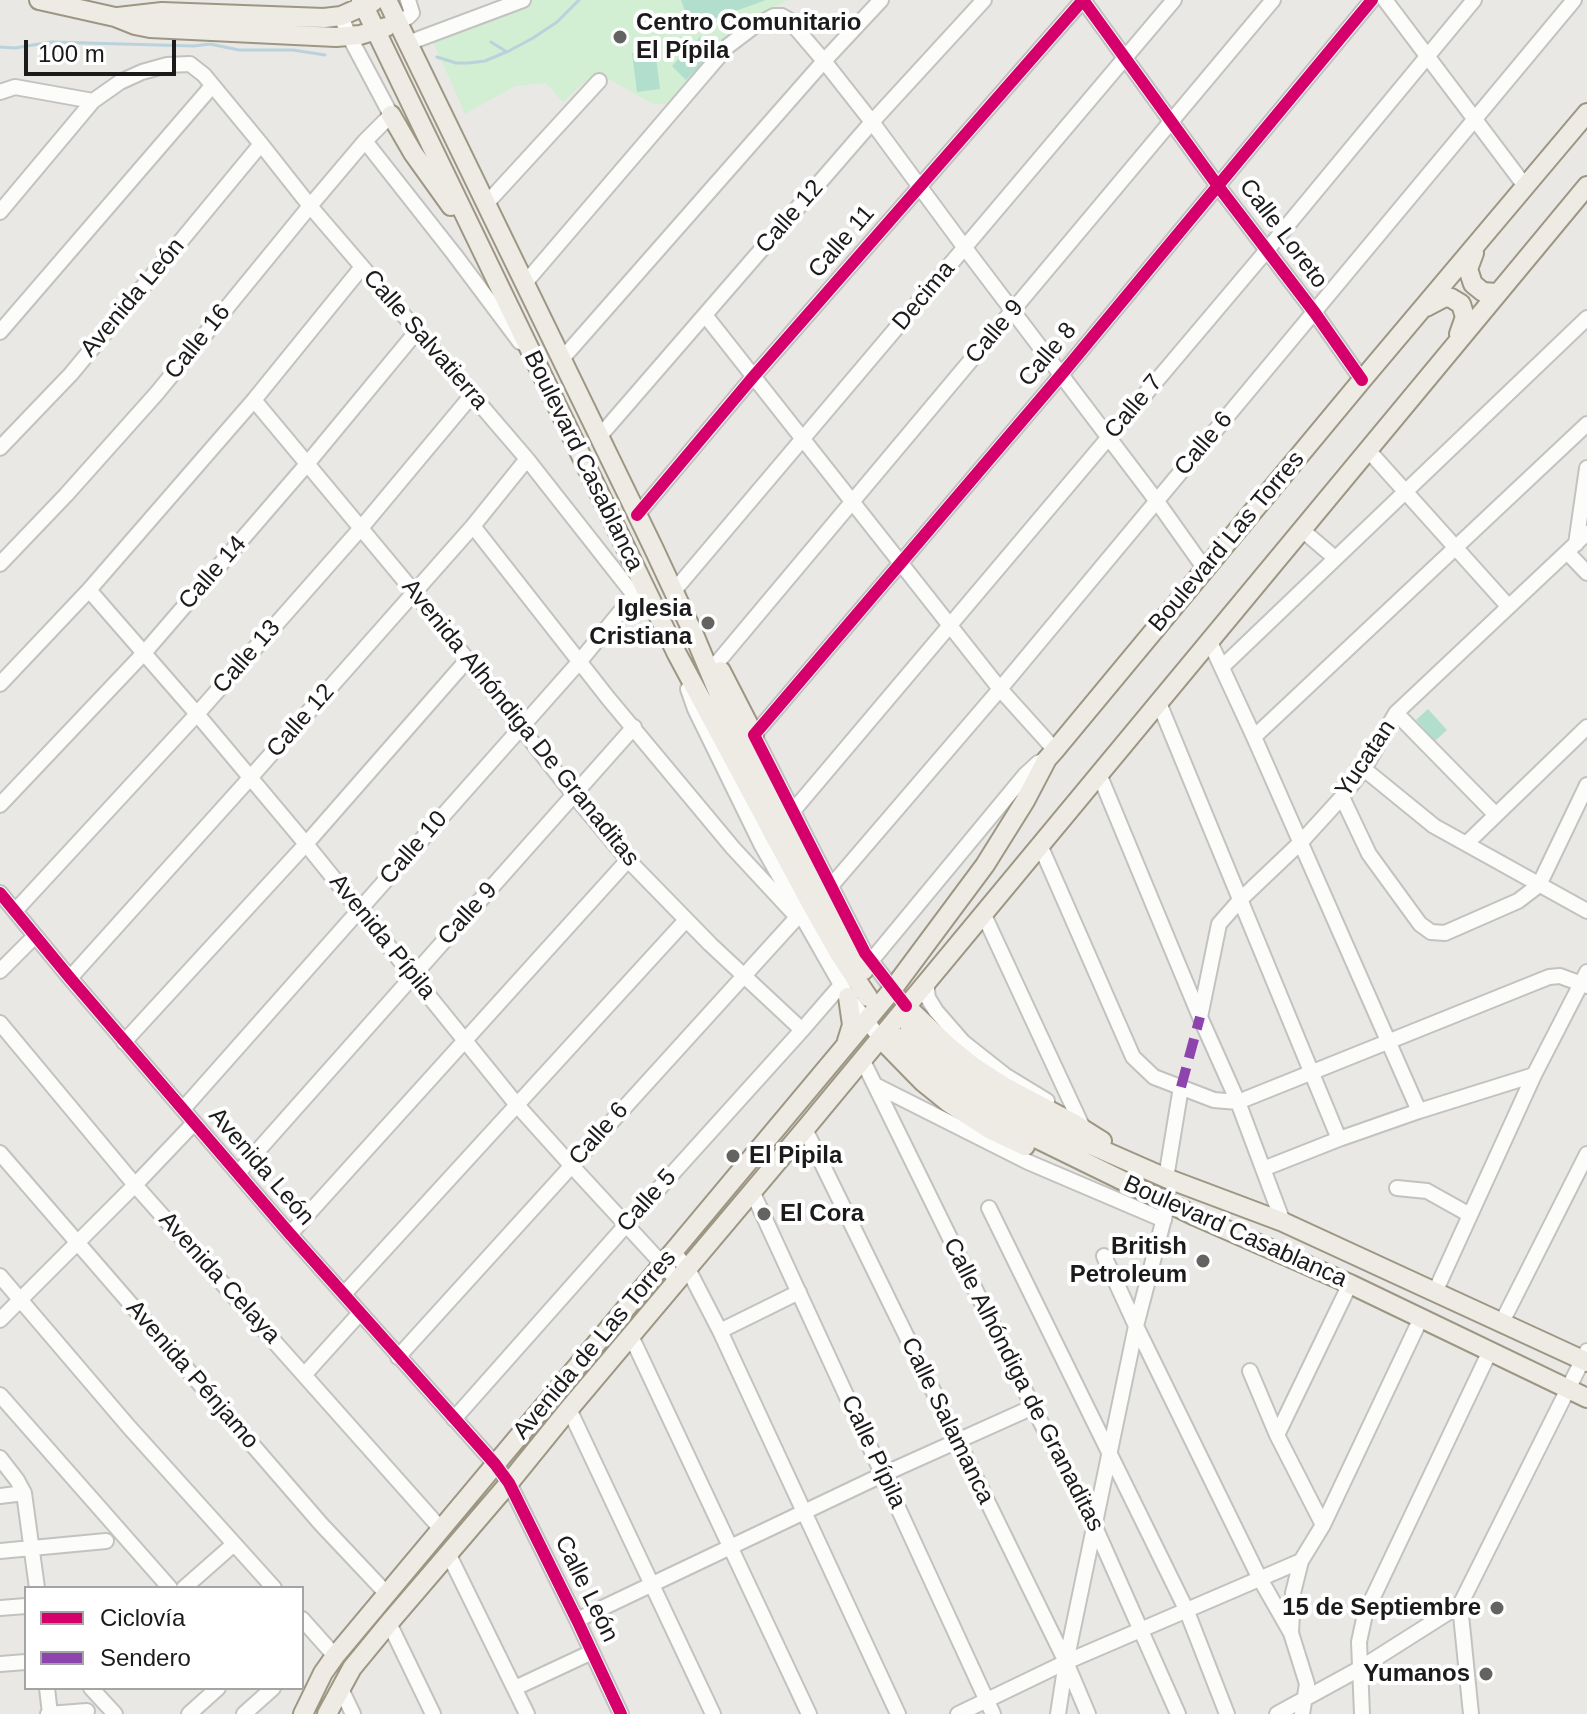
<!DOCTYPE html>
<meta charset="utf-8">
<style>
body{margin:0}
#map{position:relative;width:1587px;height:1714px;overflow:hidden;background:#e9e8e4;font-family:Arial,sans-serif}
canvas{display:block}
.legend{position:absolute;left:24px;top:1586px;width:280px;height:104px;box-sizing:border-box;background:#fff;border:2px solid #a4a4a4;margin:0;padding:10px 14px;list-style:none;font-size:24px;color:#1b1b1b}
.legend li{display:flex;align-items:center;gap:16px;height:40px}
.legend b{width:40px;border:2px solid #a4a4a4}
.scale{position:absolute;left:24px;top:40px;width:152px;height:36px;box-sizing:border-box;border:4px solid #1b1b1b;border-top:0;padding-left:10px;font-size:24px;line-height:28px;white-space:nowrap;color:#1b1b1b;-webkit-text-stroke:6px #fff;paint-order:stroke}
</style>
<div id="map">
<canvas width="1587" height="1714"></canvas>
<ul class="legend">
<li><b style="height:10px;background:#d6006c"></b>Ciclovía</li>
<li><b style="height:10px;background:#8e44ad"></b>Sendero</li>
</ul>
<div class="scale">100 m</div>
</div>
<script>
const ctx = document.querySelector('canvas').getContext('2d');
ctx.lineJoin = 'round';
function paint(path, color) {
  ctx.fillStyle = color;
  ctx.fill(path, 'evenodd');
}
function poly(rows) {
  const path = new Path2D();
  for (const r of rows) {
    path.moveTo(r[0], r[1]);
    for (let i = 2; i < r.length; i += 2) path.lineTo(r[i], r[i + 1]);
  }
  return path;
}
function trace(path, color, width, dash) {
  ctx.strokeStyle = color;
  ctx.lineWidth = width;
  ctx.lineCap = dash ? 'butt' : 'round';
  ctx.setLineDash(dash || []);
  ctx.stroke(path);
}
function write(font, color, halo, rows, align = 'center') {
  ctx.font = font + ' Arial,sans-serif';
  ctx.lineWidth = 8;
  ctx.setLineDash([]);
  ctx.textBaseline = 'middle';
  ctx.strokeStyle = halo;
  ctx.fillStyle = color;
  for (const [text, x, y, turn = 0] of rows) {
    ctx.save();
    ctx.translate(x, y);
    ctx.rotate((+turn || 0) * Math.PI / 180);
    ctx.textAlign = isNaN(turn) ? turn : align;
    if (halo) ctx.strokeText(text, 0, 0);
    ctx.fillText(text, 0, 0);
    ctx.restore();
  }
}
paint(poly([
 [532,0,788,0,737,26,667,104,653,104,603,76,597,71,563,102,546,83,515,86,465,114,431,37]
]), '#d2efd4');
paint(poly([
 [681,0,766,0,691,27],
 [701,36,715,50,686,80,672,66],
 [655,50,660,89,637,92,632,53],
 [1428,709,1447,730,1435,741,1416,720]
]), '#b2decd');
trace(poly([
 [491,42,507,52,533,38,557,22,579,0],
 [0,47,15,48,51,42,194,46,210,44,239,50,293,50,325,55],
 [437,57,456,63,468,63,485,61,506,52]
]), '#b9d2db', 3);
const minor = poly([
 [1385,0,1525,186],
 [398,22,408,17,412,13,408,0],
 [408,43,523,0],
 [0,92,15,87,93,101],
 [365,141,454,254,520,342],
 [486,204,599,81],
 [0,212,93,101,120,82,142,72,167,65,190,64,204,75,261,144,310,206,527,459,634,595],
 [525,283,728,46,753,27,774,16,782,16,789,20,824,61,872,122,965,248,1156,500,1205,569],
 [705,315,1000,689,1055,750],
 [0,332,212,86],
 [562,359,824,61,881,0],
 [254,400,414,592,574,795,628,860,710,944,802,1030],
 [599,437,872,122,984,0],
 [0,448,71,374,261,144],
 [1368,450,1508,606],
 [637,515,753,377,1083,0,1218,186,1315,313,1362,380],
 [473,526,608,698,733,848,797,917],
 [1301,529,1335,558],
 [1576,544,1587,468],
 [1567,552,1587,573],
 [0,564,66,495,157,393,310,206,365,141,391,115,349,36,341,16],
 [89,590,197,714,306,844,517,1105,571,1165,678,1281],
 [673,592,1174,0],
 [1209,640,1254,737,1419,1111],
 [717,663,1273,0],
 [1222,667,1587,318],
 [0,684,89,590,254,400,362,267],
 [688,689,695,709,761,844,848,997,880,1038],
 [1159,703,1339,1139],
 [1396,713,1496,815],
 [1254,737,1587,424],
 [1364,769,1434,826,1587,911],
 [1099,774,1200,1017,1238,1102,1283,1222],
 [1342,797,1369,854,1420,924,1431,932,1445,933,1518,901,1539,885,1587,785],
 [0,805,144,653,307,464,417,331],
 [793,811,1267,250,1474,0],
 [1467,843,1587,727],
 [1040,845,1133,1057,1154,1077,1214,1100,1238,1102,1549,977,1560,976,1587,986],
 [831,886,1000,689,1574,0],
 [0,893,70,978,290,1234,495,1464,509,1483,577,1620,621,1714],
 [15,911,197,714,361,528,472,395],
 [983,913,1083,1128],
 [871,961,1025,775,1038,763,1047,759],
 [0,971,35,936],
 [70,978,250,778,473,526,527,459],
 [926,982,928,998,936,1011,963,1042,1006,1076,1047,1101],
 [906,1006,865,953,754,735,1061,375,1372,0],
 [1200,1017,1219,924,1241,899,1301,842,1342,797,1364,769,1396,713,1587,533],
 [0,1023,135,1185,441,1529],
 [124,1042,306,844,468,659],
 [862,1059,1033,1407,1095,1527,1178,1714],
 [875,1085,1028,1162,1164,1220],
 [183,1109,580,661,639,589],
 [805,1129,1066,1662,1088,1714],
 [0,1153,321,1524,387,1594],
 [1263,1169,1339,1139,1419,1111,1534,1075],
 [238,1173,634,727],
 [1166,1178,1181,1087],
 [1397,1188,1427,1191,1470,1215],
 [752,1191,993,1714],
 [989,1208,1186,1609,1227,1714],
 [290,1234,628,860],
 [673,1252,688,1269,720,1331,898,1714],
 [1104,1256,1136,1326,1259,1577,1291,1633,1307,1684,1302,1714],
 [0,1276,129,1427,274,1588],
 [1435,1292,1534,1075,1587,972],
 [344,1294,686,920],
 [0,1320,135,1185,194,1123],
 [1502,1322,1587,1154],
 [720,1331,799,1292],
 [631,1336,809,1714],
 [398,1357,801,913],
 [1250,1371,1277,1435,1323,1525],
 [305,1374,360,1313],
 [0,1395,170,1588],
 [569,1409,713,1714],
 [454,1419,626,1225,802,1030,841,985],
 [1277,1435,1350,1284],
 [0,1458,17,1480,24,1493,37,1588],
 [0,1496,24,1493],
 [0,1551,106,1541],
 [448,1553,527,1714],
 [184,1588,234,1544],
 [1460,1605,1471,1714],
 [0,1608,26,1606],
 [302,1619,335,1656],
 [577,1620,884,1474,1033,1407],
 [389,1623,433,1714],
 [1291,1633,1293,1593,1301,1561,1323,1525,1421,1318],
 [0,1664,26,1662],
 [340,1687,353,1714],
 [47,1688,50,1714],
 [91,1688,115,1714],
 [515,1688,592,1652],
 [48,1714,87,1711],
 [189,1714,218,1688],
 [244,1714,273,1688],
 [958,1714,1066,1662,1301,1561],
 [1058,1714,1066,1662,1136,1326,1168,1203],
 [1277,1714,1359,1669,1460,1605,1587,1351],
 [1362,1714,1359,1642,1365,1614,1490,1351]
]);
const major = poly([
 [39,0,115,17,135,25,150,28,336,37,360,35,386,27],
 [361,0,677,654,810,902,840,955,868,997],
 [387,0,653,547,695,637,723,704,798,850,864,970],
 [118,17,162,12,324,18,341,16,373,2],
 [391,115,413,153,451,206],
 [1474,253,1468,269,1473,284,1483,292,1496,293],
 [1426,307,1445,297,1451,298,1461,304,1465,317,1459,334],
 [721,671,754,735],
 [906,1006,948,1046,974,1067,1005,1087,1075,1124,1102,1141],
 [910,1028,967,1079,1027,1117,1166,1178,1283,1222,1587,1362],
 [880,1038,923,1082,949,1103,989,1129,1025,1146],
 [901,1038,949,1084,1011,1126,1195,1216,1350,1284,1587,1398],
 [847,1041,852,1025,848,997],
 [303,1714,323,1673,335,1656,892,990,985,865,1025,801,1047,759,1055,750,1362,380,1587,113],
 [327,1714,352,1668,389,1623,509,1483,569,1409,805,1129,1587,186]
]);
trace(minor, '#c2c2c0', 18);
trace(major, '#9d9683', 22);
trace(minor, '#fcfcfb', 14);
trace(major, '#eeebe4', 18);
trace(poly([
 [1181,1087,1200,1017]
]), '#8e44ad', 10, [20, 10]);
trace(poly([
 [637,515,753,377,1083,0,1218,186,1315,313,1362,380],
 [0,893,70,978,290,1234,495,1464,509,1483,577,1620,621,1714],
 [906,1006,865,953,754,735,1061,375,1372,0]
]), '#d6006c', 12);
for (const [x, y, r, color] of [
 [620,37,8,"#636361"],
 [708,623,8,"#636361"],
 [733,1156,8,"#636361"],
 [764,1214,8,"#636361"],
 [1203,1261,8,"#636361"],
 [1497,1608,8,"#636361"],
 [1486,1674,8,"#636361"]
]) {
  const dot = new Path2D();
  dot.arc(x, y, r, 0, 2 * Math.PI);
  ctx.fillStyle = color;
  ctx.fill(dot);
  trace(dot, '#fff', 3);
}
write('bold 24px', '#1b1b1b', '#fff', [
 ["Centro Comunitario",636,23,"left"],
 ["El Pípila",636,51,"left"],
 ["Iglesia",692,609],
 ["Cristiana",692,637],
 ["El Pipila",749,1156,"left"],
 ["El Cora",780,1214,"left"],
 ["British",1187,1247],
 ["Petroleum",1187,1275],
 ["15 de Septiembre",1481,1608],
 ["Yumanos",1470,1674]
], 'right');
write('24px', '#1b1b1b', '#fff', [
 ["Calle 12",790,217,-49],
 ["Calle Loreto",1283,234,53],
 ["Calle 11",842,242,-49],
 ["Decima",924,296,-50],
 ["Avenida León",133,298,-50],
 ["Calle 9",995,332,-50],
 ["Calle Salvatierra",425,340,49],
 ["Calle 16",198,342,-51],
 ["Calle 8",1048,355,-50],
 ["Calle 7",1134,407,-50],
 ["Calle 6",1204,444,-50],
 ["Boulevard Casablanca",583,461,64],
 ["Boulevard Las Torres",1227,542,-50],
 ["Calle 14",213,573,-49],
 ["Calle 13",247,657,-49],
 ["Calle 12",301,721,-49],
 ["Avenida Alhóndiga De Granaditas",520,723,51],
 ["Yucatan",1366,759,-56],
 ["Calle 10",414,848,-49],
 ["Calle 9",468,914,-48],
 ["Avenida Pípila",382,937,51],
 ["Calle 6",599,1134,-48],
 ["Avenida León",261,1167,49],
 ["Calle 5",647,1201,-48],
 ["Boulevard Casablanca",1235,1232,24],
 ["Avenida Celaya",219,1278,48],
 ["Avenida de Las Torres",595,1345,-50],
 ["Avenida Pénjamo",192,1375,49],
 ["Calle Alhóndiga de Granaditas",1023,1385,63],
 ["Calle Salamanca",947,1421,64],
 ["Calle Pípila",873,1452,65],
 ["Calle León",586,1589,64]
]);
</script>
